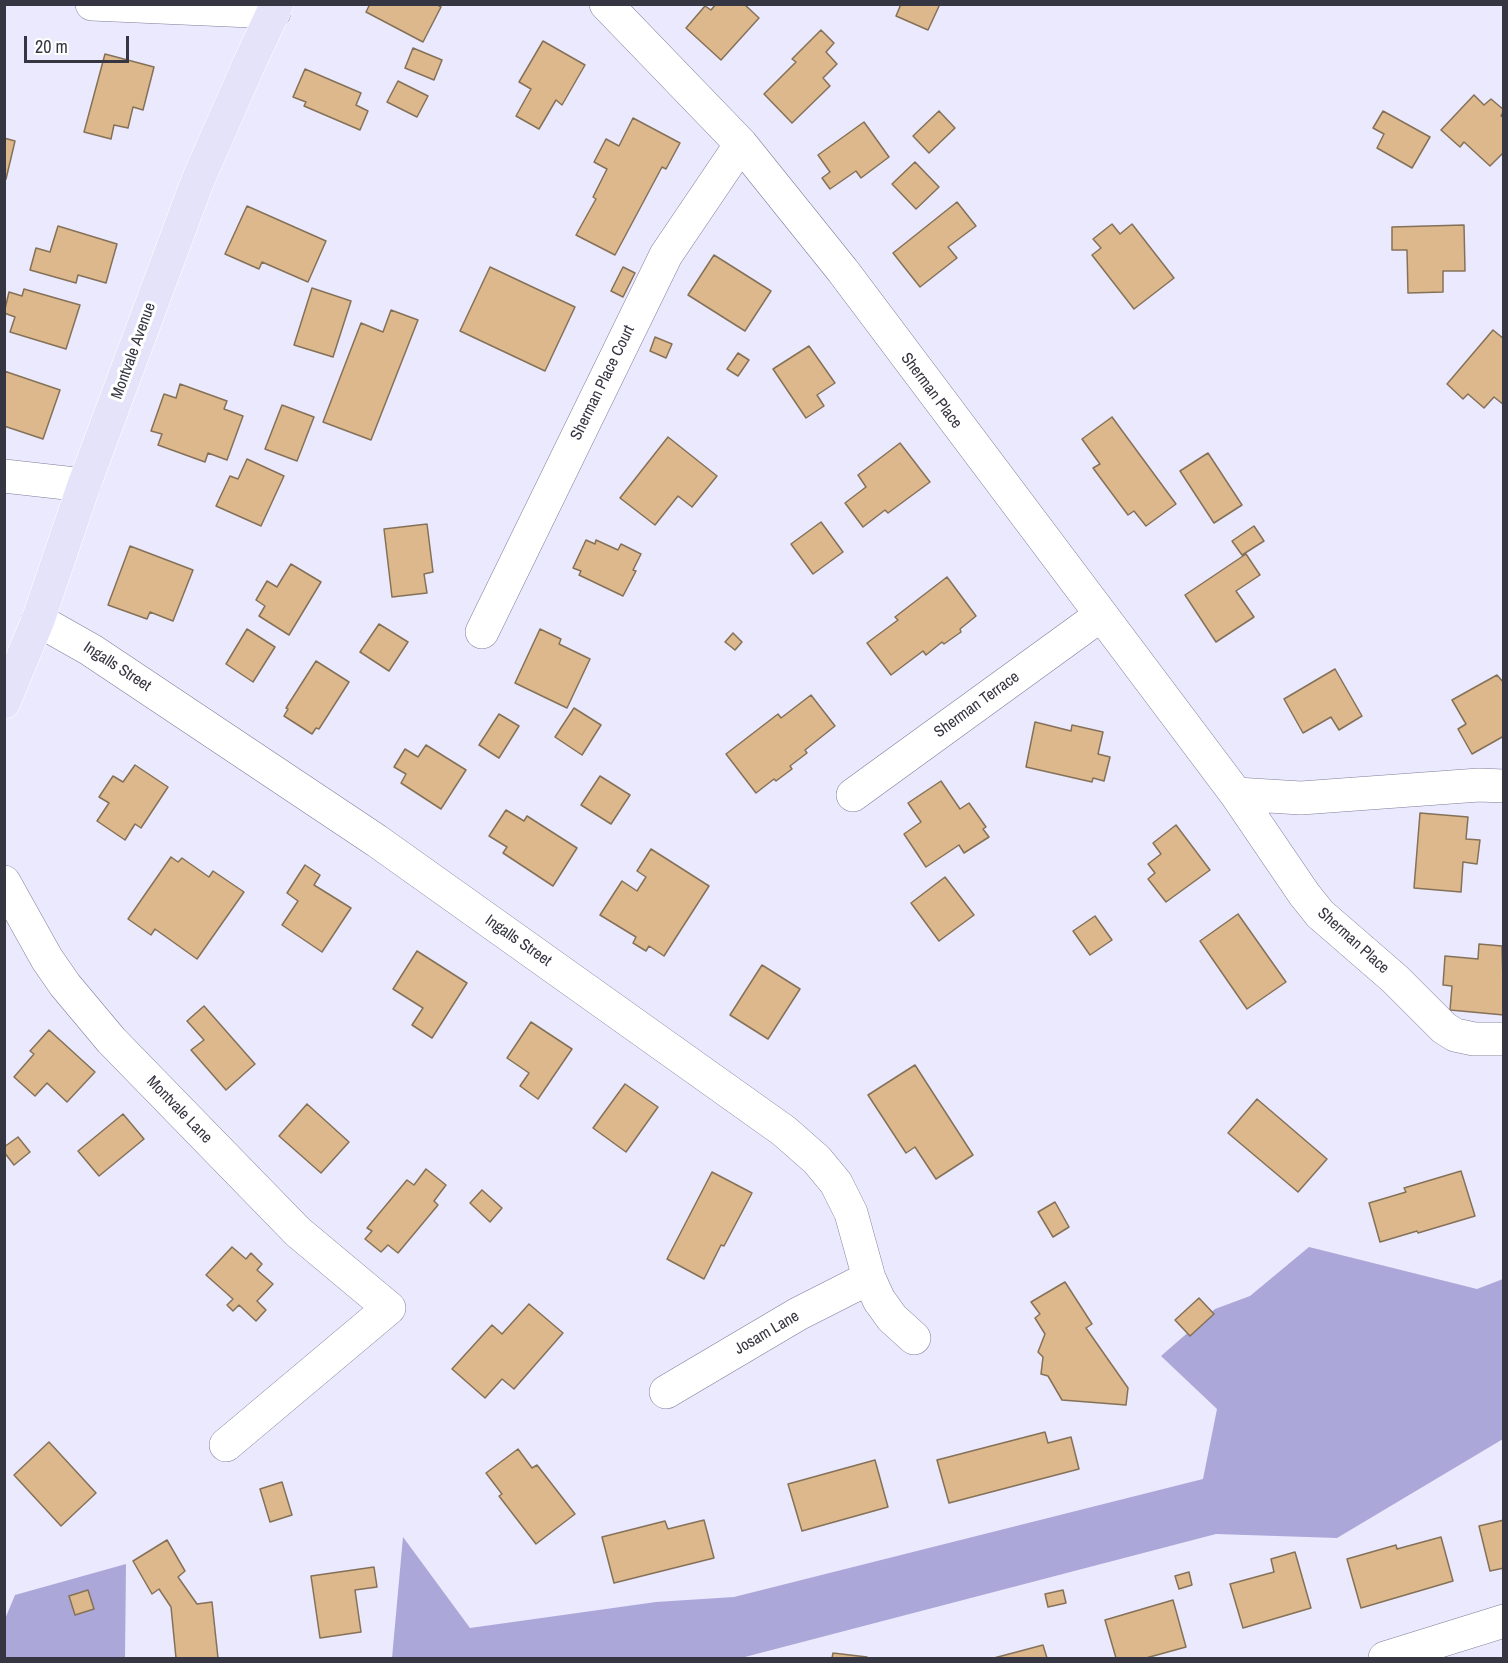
<!DOCTYPE html>
<style>
body{margin:0}
#map{position:relative;width:1508px;height:1663px;overflow:hidden;background:#eae9fd;font-family:"Archivo Narrow",sans-serif}
canvas{display:block}
.frame{position:absolute;inset:0;border:6px solid #363642;pointer-events:none}
.scale{position:absolute;left:24px;top:36px;width:105px;height:27px;box-sizing:border-box;border:3px solid #363642;border-top:0;padding-left:8px;font-size:18px;line-height:21px;white-space:nowrap;color:#363642;-webkit-text-stroke:4px #fff;paint-order:stroke}
</style>
<div id="map">
<canvas width="1508" height="1663"></canvas>
<div class="frame"></div>
<div class="scale">20 m</div>
</div>
<script>
const ctx = document.querySelector('canvas').getContext('2d');
ctx.lineJoin = 'round';
function paint(path, color) {
  ctx.fillStyle = color;
  ctx.fill(path, 'evenodd');
}
function poly(rows) {
  const path = new Path2D();
  for (const r of rows) {
    path.moveTo(r[0], r[1]);
    for (let i = 2; i < r.length; i += 2) path.lineTo(r[i], r[i + 1]);
  }
  return path;
}
function trace(path, color, width, dash) {
  ctx.strokeStyle = color;
  ctx.lineWidth = width;
  ctx.lineCap = dash ? 'butt' : 'round';
  ctx.setLineDash(dash || []);
  ctx.stroke(path);
}
function write(font, color, halo, rows, align = 'center') {
  ctx.font = font + ' "Archivo Narrow",sans-serif';
  ctx.lineWidth = 6;
  ctx.setLineDash([]);
  ctx.textBaseline = 'middle';
  ctx.strokeStyle = halo;
  ctx.fillStyle = color;
  for (const [text, x, y, turn = 0] of rows) {
    ctx.save();
    ctx.translate(x, y);
    ctx.rotate((+turn || 0) * Math.PI / 180);
    ctx.textAlign = isNaN(turn) ? turn : align;
    if (halo) ctx.strokeText(text, 0, 0);
    ctx.fillText(text, 0, 0);
    ctx.restore();
  }
}
paint(poly([
 [1309,1247,1477,1289,1503,1279,1503,1439,1337,1538,1216,1534,741,1658,392,1658,403,1537,470,1628,656,1602,734,1597,1203,1479,1217,1409,1161,1356,1215,1309,1250,1296],
 [126,1564,125,1658,5,1658,5,1619,15,1595]
]), '#aba7d9');
const building = poly([
 [370,4,436,4,441,7,423,42,366,12,370,4],
 [716,4,744,4,759,18,721,60,686,28,705,6,711,10,716,4],
 [901,4,940,4,928,30,896,16,901,4],
 [821,30,834,43,826,52,837,64,823,78,830,86,792,123,764,94,796,62,792,59,821,30],
 [543,41,585,65,562,105,556,100,539,129,516,116,531,89,519,82,543,41],
 [413,48,442,60,434,80,405,68,413,48],
 [105,54,154,67,143,110,133,107,128,128,114,125,111,139,84,132,105,54],
 [305,69,361,93,356,105,368,111,360,130,304,106,306,102,293,97,305,69],
 [398,81,428,96,417,117,387,102,398,81],
 [1474,95,1484,105,1491,99,1504,110,1501,116,1504,118,1504,152,1490,166,1464,142,1460,147,1441,130,1474,95],
 [939,111,955,128,929,153,913,136,939,111],
 [1383,111,1430,137,1412,168,1377,148,1384,134,1373,128,1383,111],
 [633,118,680,143,666,169,662,167,615,255,576,235,596,199,593,197,607,169,594,162,606,139,619,146,633,118],
 [864,122,889,157,861,178,856,171,830,189,822,178,830,172,818,155,864,122],
 [4,138,15,141,6,179,4,179,4,138],
 [915,162,939,187,916,209,892,184,915,162],
 [957,202,976,226,948,247,957,258,920,287,893,253,957,202],
 [247,206,326,241,308,282,262,262,259,269,225,254,247,206],
 [1112,224,1120,234,1132,224,1174,278,1134,309,1092,255,1101,248,1093,239,1112,224],
 [1464,225,1465,271,1443,271,1443,292,1408,293,1407,250,1392,250,1392,227,1464,225],
 [58,226,117,244,106,283,78,275,76,283,30,270,36,248,50,252,58,226],
 [714,255,771,291,745,331,688,295,714,255],
 [490,267,575,307,545,371,460,331,490,267],
 [623,267,635,273,623,297,611,291,623,267],
 [312,288,351,301,333,357,294,345,312,288],
 [24,289,80,305,66,349,10,332,15,317,4,313,9,292,22,296,24,289],
 [391,310,418,320,371,440,323,422,361,323,383,332,391,310],
 [1493,330,1504,339,1504,405,1494,397,1484,408,1468,394,1463,399,1447,384,1493,330],
 [655,337,672,344,666,358,650,351,655,337],
 [809,346,835,383,817,395,824,406,806,418,773,369,809,346],
 [738,353,749,360,738,376,727,369,738,353],
 [4,371,60,390,43,439,4,426,4,371],
 [180,384,227,401,224,409,243,416,227,460,208,453,205,462,158,445,162,434,151,431,164,394,176,398,180,384],
 [282,405,314,417,297,461,265,449,282,405],
 [1112,417,1176,504,1146,526,1134,511,1128,515,1093,468,1100,464,1082,439,1112,417],
 [668,437,717,476,692,507,678,496,655,525,620,498,668,437],
 [900,443,930,482,888,513,885,510,863,527,845,503,866,487,858,475,900,443],
 [1208,453,1242,505,1214,523,1180,471,1208,453],
 [247,459,284,476,261,526,216,506,230,476,238,479,247,459],
 [821,522,843,552,813,574,791,544,821,522],
 [427,524,433,572,424,574,427,593,392,597,384,529,427,524],
 [1254,526,1264,541,1242,555,1232,541,1254,526],
 [586,540,595,544,596,540,618,550,621,544,641,554,633,570,636,571,623,596,579,575,581,571,573,568,586,540],
 [130,546,193,570,173,621,150,612,147,619,108,605,130,546],
 [1246,554,1260,575,1236,591,1254,617,1216,642,1185,595,1246,554],
 [291,564,321,582,289,635,259,616,265,606,256,600,267,581,277,587,291,564],
 [947,577,976,616,960,629,961,632,944,644,942,642,926,655,923,651,891,675,867,643,898,620,895,617,947,577],
 [379,624,408,642,389,671,360,652,379,624],
 [247,629,275,647,253,682,226,664,247,629],
 [540,629,561,639,559,644,590,659,567,708,515,683,540,629],
 [733,633,742,642,735,650,725,642,733,633],
 [316,661,349,682,319,729,316,728,312,734,284,716,288,709,286,708,316,661],
 [1335,669,1362,716,1339,730,1331,717,1303,733,1284,699,1335,669],
 [1497,675,1504,683,1504,736,1472,754,1458,729,1466,724,1452,700,1497,675],
 [811,695,835,726,805,750,807,753,790,766,792,769,776,781,774,779,756,793,726,754,778,714,781,718,811,695],
 [574,708,601,725,582,755,555,737,574,708],
 [499,714,519,726,499,758,479,745,499,714],
 [1035,722,1071,731,1072,725,1103,732,1098,754,1110,757,1104,781,1093,778,1092,782,1026,767,1035,722],
 [426,745,466,770,441,809,401,783,406,774,394,767,405,749,418,757,426,745],
 [135,765,168,787,141,828,135,824,125,840,97,821,109,803,99,797,113,776,123,782,135,765],
 [600,776,630,795,611,824,581,805,600,776],
 [941,781,960,809,969,803,986,827,983,829,989,837,964,853,959,845,926,867,904,834,921,822,908,803,941,781],
 [506,810,524,821,527,816,577,848,553,886,503,853,507,847,489,836,506,810],
 [1420,813,1468,817,1466,839,1480,840,1477,864,1463,862,1461,892,1414,888,1420,813],
 [1176,825,1210,870,1166,902,1148,879,1155,873,1148,864,1161,854,1153,843,1176,825],
 [651,849,709,886,664,956,649,946,646,951,633,943,636,937,600,915,622,881,637,891,646,877,637,871,651,849],
 [171,857,178,862,182,858,209,877,213,871,244,892,197,959,155,929,151,935,128,919,171,857],
 [305,865,320,875,314,885,351,908,322,952,282,925,298,901,287,893,305,865],
 [945,877,974,915,939,941,911,903,945,877],
 [1238,914,1286,982,1247,1009,1200,941,1238,914],
 [1095,916,1112,940,1090,955,1073,931,1095,916],
 [1479,944,1502,946,1504,1015,1450,1010,1452,986,1443,985,1445,956,1478,959,1479,944],
 [417,951,467,983,432,1038,412,1025,423,1008,393,989,417,951],
 [762,965,800,989,768,1039,730,1015,762,965],
 [204,1006,255,1064,226,1090,191,1050,204,1040,187,1021,204,1006],
 [531,1022,572,1049,538,1099,520,1086,529,1073,507,1058,531,1022],
 [49,1030,95,1072,67,1102,47,1083,35,1096,14,1077,34,1054,30,1051,49,1030],
 [915,1065,973,1155,936,1179,915,1147,906,1153,868,1095,915,1065],
 [625,1084,658,1107,626,1152,593,1128,625,1084],
 [1257,1099,1327,1159,1298,1192,1228,1133,1257,1099],
 [307,1104,349,1142,321,1173,279,1136,307,1104],
 [123,1114,144,1139,99,1176,78,1151,123,1114],
 [18,1137,30,1152,14,1165,4,1152,4,1147,18,1137],
 [426,1169,446,1185,434,1201,438,1205,398,1253,388,1245,381,1252,365,1239,372,1231,367,1228,407,1180,414,1185,426,1169],
 [1461,1171,1475,1216,1418,1233,1417,1231,1380,1242,1369,1203,1406,1192,1404,1188,1461,1171],
 [712,1172,752,1193,724,1246,721,1245,704,1279,667,1259,712,1172],
 [482,1190,502,1208,490,1222,470,1203,482,1190],
 [1055,1202,1069,1227,1053,1237,1038,1212,1055,1202],
 [232,1247,246,1259,251,1253,262,1264,257,1270,273,1284,257,1301,266,1310,256,1321,239,1305,233,1311,227,1305,233,1299,206,1275,232,1247],
 [1065,1282,1092,1324,1086,1328,1128,1388,1126,1405,1062,1400,1048,1376,1041,1374,1043,1357,1038,1352,1045,1334,1035,1318,1040,1314,1031,1302,1065,1282],
 [1199,1298,1214,1314,1190,1336,1175,1320,1199,1298],
 [529,1304,563,1333,514,1389,502,1379,485,1398,452,1369,492,1325,502,1334,529,1304],
 [1045,1432,1048,1443,1071,1437,1079,1469,949,1503,937,1460,1045,1432],
 [49,1442,96,1493,61,1526,14,1475,49,1442],
 [518,1449,532,1468,537,1465,575,1514,536,1544,499,1496,502,1494,486,1473,518,1449],
 [875,1460,888,1507,802,1531,788,1484,875,1460],
 [282,1482,292,1515,270,1522,260,1489,282,1482],
 [704,1520,714,1558,614,1583,602,1537,665,1521,668,1529,704,1520],
 [1504,1520,1504,1568,1490,1571,1479,1526,1504,1520],
 [1441,1537,1453,1581,1361,1608,1347,1559,1396,1545,1397,1549,1441,1537],
 [167,1540,185,1571,178,1577,197,1604,212,1602,218,1658,176,1658,171,1607,159,1589,152,1594,133,1561,167,1540],
 [1295,1552,1311,1608,1243,1628,1230,1584,1274,1572,1271,1559,1295,1552],
 [374,1567,377,1587,355,1590,361,1632,320,1638,311,1576,374,1567],
 [1189,1572,1192,1585,1179,1589,1175,1576,1189,1572],
 [88,1590,94,1609,75,1615,69,1596,88,1590],
 [1063,1590,1066,1603,1048,1607,1045,1594,1063,1590],
 [1173,1600,1186,1647,1146,1658,1116,1658,1105,1620,1173,1600],
 [1043,1645,1047,1658,994,1658,1043,1645],
 [833,1653,867,1657,867,1658,832,1658,833,1653]
]);
paint(building, '#dcb88c');
trace(building, '#857158', 1.5);
const minor = poly([
 [92,4,274,12],
 [606,4,741,144,843,271,1236,794,1304,894,1320,914,1395,979,1444,1028,1455,1035,1474,1039,1504,1039],
 [4,476,84,485],
 [38,620,91,650,377,841,784,1131,817,1160,836,1183,851,1213,869,1278,879,1300,892,1318,914,1338],
 [482,632,666,255,741,144],
 [1236,794,1301,798,1479,785,1504,786],
 [853,795,1101,615],
 [4,882,47,959,65,985,111,1040,298,1232,389,1308,226,1445],
 [666,1392,798,1314,869,1278],
 [1385,1658,1504,1621]
]);
const major = poly([
 [4,702,38,620,84,485,198,180,249,64,277,4]
]);
trace(minor, '#7f7d9a', 34);
trace(major, '#fff', 34);
trace(minor, '#fff', 33);
trace(major, '#e4e3fa', 33);
write('16px', '#363642', '#fff', [
 ["Montvale Avenue",134,351,-70],
 ["Sherman Place Court",603,383,-64],
 ["Sherman Place",931,391,53],
 ["Ingalls Street",117,667,33],
 ["Sherman Terrace",977,705,-36],
 ["Ingalls Street",518,941,35],
 ["Sherman Place",1353,941,42],
 ["Montvale Lane",179,1110,46],
 ["Josam Lane",767,1333,-30]
]);
</script>
